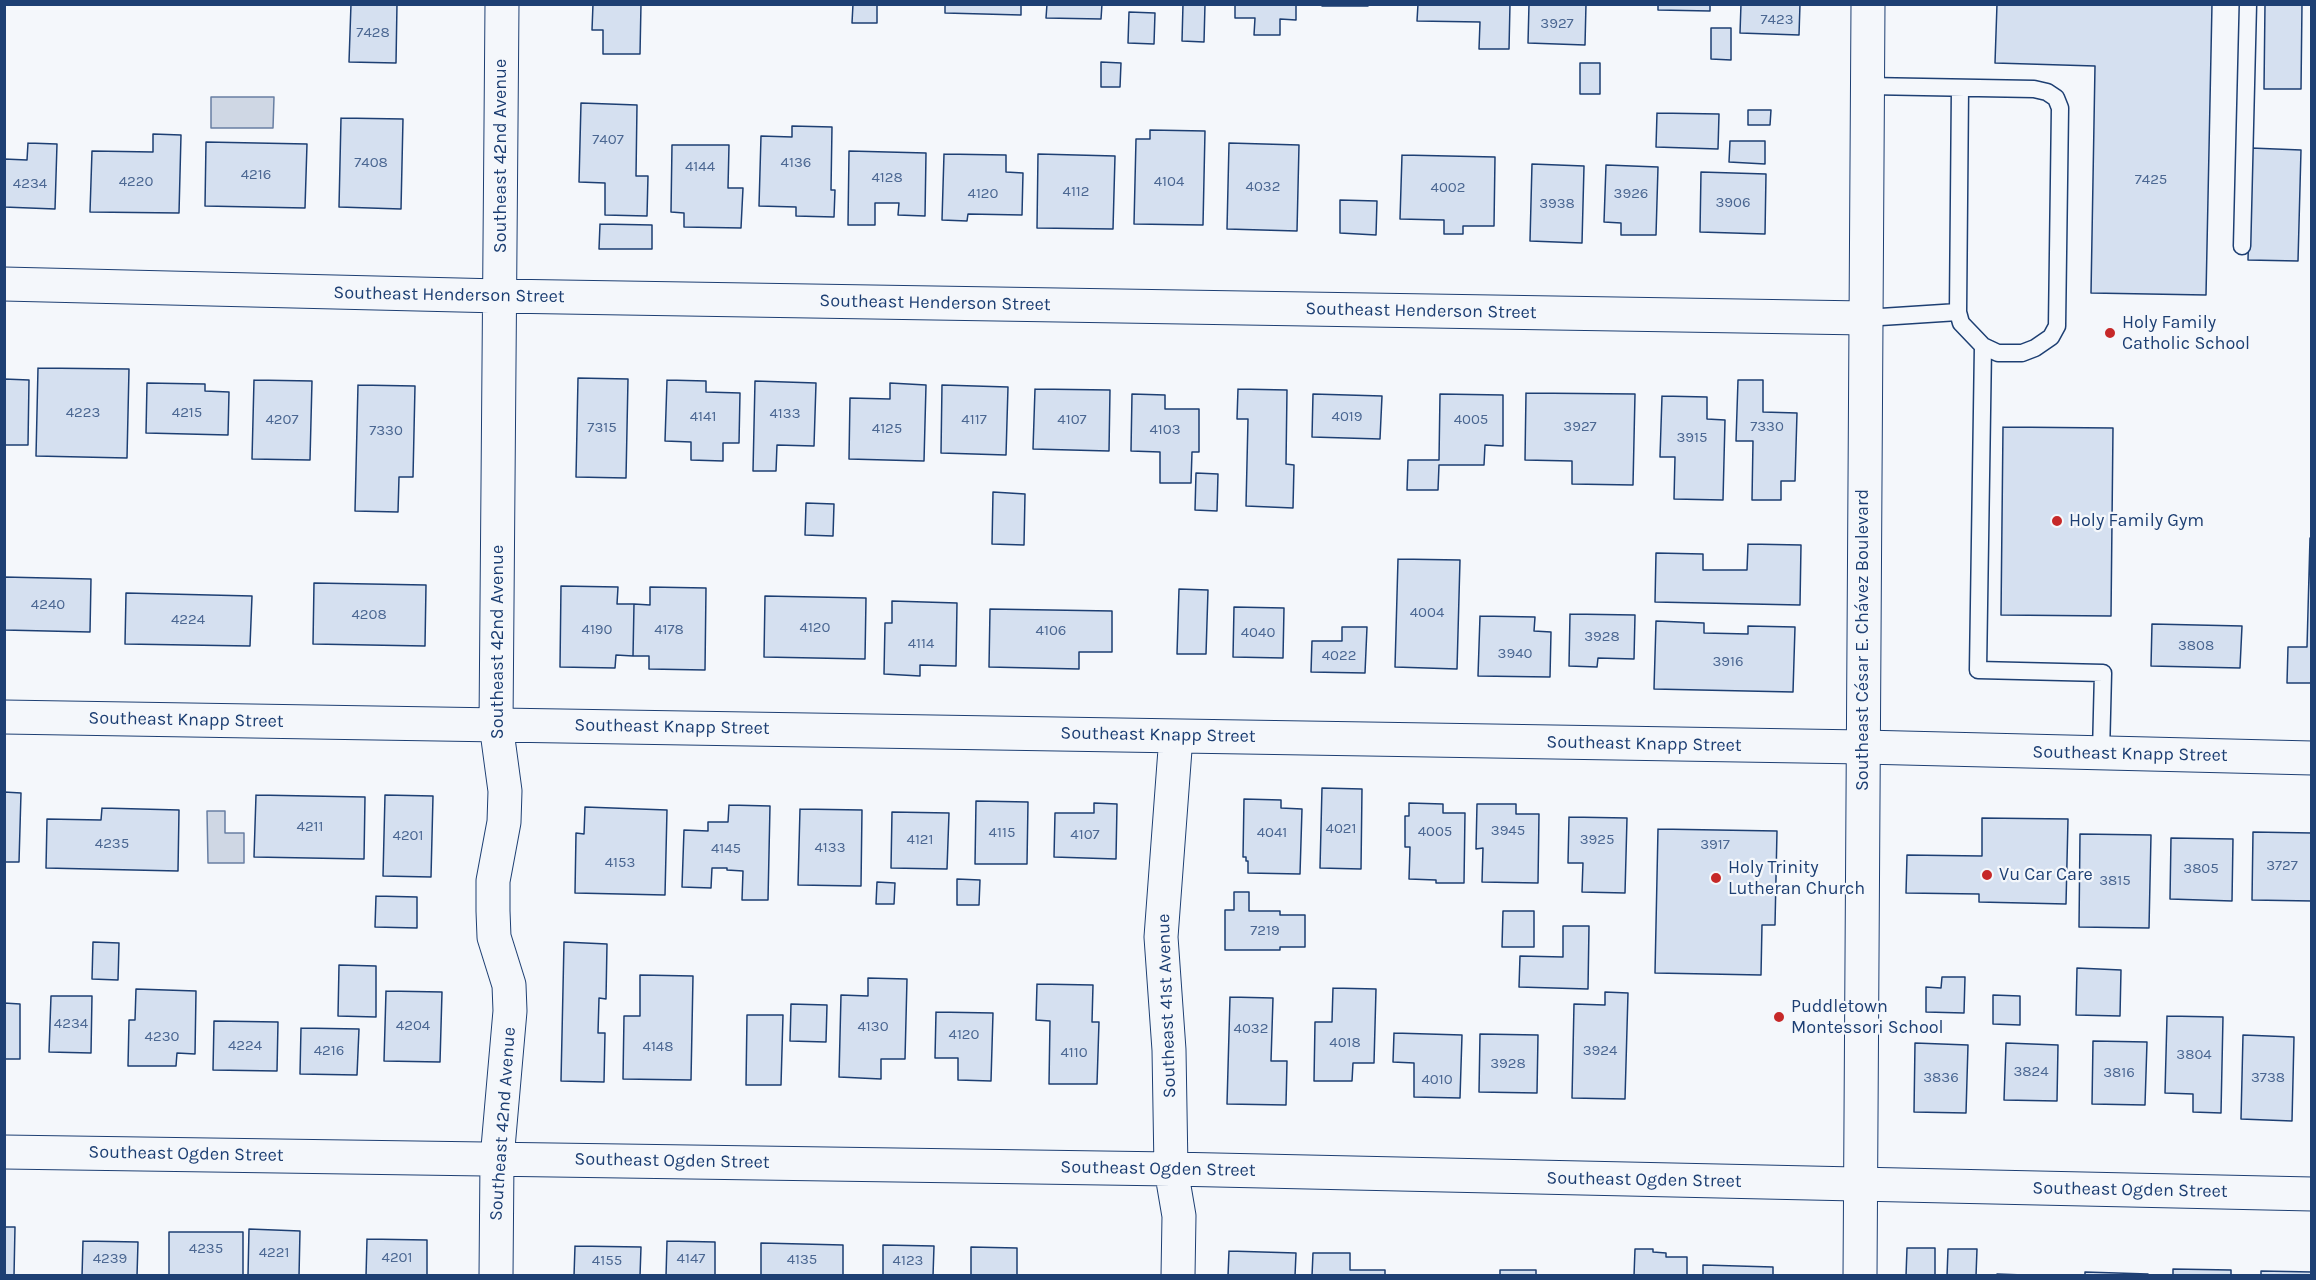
<!DOCTYPE html>
<meta charset="utf-8">
<style>
body{margin:0}
#map{position:relative;width:2316px;height:1280px;overflow:hidden;background:#f4f7fb;font-family:Karla,sans-serif}
canvas{display:block}
.frame{position:absolute;inset:0;border:6px solid #1d3f73;pointer-events:none}
</style>
<div id="map">
<canvas width="2316" height="1280"></canvas>
<div class="frame"></div>
</div>
<script>
const ctx = document.querySelector('canvas').getContext('2d');
ctx.lineJoin = 'round';
function paint(path, color) {
  ctx.fillStyle = color;
  ctx.fill(path, 'evenodd');
}
function poly(rows) {
  const path = new Path2D();
  for (const r of rows) {
    path.moveTo(r[0], r[1]);
    for (let i = 2; i < r.length; i += 2) path.lineTo(r[i], r[i + 1]);
  }
  return path;
}
function trace(path, color, width, dash) {
  ctx.strokeStyle = color;
  ctx.lineWidth = width;
  ctx.lineCap = dash ? 'butt' : 'round';
  ctx.setLineDash(dash || []);
  ctx.stroke(path);
}
function write(font, color, halo, rows, align = 'center') {
  ctx.font = font + ' Karla,sans-serif';
  ctx.lineWidth = 4.5;
  ctx.setLineDash([]);
  ctx.textBaseline = 'middle';
  ctx.strokeStyle = halo;
  ctx.fillStyle = color;
  for (const [text, x, y, turn = 0] of rows) {
    ctx.save();
    ctx.translate(x, y);
    ctx.rotate((+turn || 0) * Math.PI / 180);
    ctx.textAlign = isNaN(turn) ? turn : align;
    if (halo) ctx.strokeText(text, 0, 0);
    ctx.fillText(text, 0, 0);
    ctx.restore();
  }
}
const water = poly([
 [211,97,274,97,273,128,211,128,211,97],
 [207,811,225,811,225,833,244,833,244,863,208,863,207,811]
]);
paint(water, '#cfd7e4');
trace(water, '#687fa3', 1.5);
const building = poly([
 [351,4,397,4,396,63,349,62,351,4],
 [593,4,641,4,640,54,603,54,603,30,592,30,593,4],
 [853,4,877,4,877,23,852,23,853,4],
 [945,4,1021,4,1021,15,945,13,945,4],
 [1047,4,1102,4,1101,19,1046,18,1047,4],
 [1183,4,1205,4,1204,42,1182,41,1183,4],
 [1235,4,1296,4,1296,20,1280,19,1280,35,1254,35,1255,18,1235,18,1235,4],
 [1322,4,1368,4,1368,6,1322,6,1322,4],
 [1418,4,1510,4,1509,49,1479,49,1480,22,1417,21,1418,4],
 [1529,4,1586,4,1585,45,1528,43,1529,4],
 [1658,4,1710,4,1710,11,1658,10,1658,4],
 [1741,4,1800,4,1799,35,1740,33,1741,4],
 [1997,4,2212,4,2206,295,2091,293,2095,66,1995,63,1997,4],
 [2265,4,2302,4,2301,89,2264,89,2265,4],
 [1129,12,1155,13,1154,44,1128,43,1129,12],
 [1711,28,1731,28,1731,60,1711,59,1711,28],
 [1101,62,1121,63,1120,87,1101,87,1101,62],
 [1580,63,1600,63,1600,94,1580,94,1580,63],
 [581,103,637,105,636,176,648,176,647,216,605,215,605,183,579,182,581,103],
 [1748,110,1771,110,1770,125,1748,125,1748,110],
 [1657,113,1719,114,1718,149,1656,147,1657,113],
 [341,118,403,119,401,209,339,207,341,118],
 [792,126,832,127,831,190,835,190,834,217,796,216,796,207,759,206,761,136,792,137,792,126],
 [1150,130,1205,131,1203,225,1134,224,1136,139,1150,139,1150,130],
 [153,134,181,135,179,213,90,212,92,151,153,152,153,134],
 [1730,141,1765,141,1765,164,1729,162,1730,141],
 [206,142,307,144,305,208,205,206,206,142],
 [28,143,57,144,55,209,4,207,4,159,27,160,28,143],
 [1229,143,1299,145,1297,231,1227,229,1229,143],
 [672,145,729,145,728,188,743,188,741,228,684,227,684,213,671,212,672,145],
 [2251,148,2301,150,2298,261,2248,260,2251,148],
 [849,151,926,153,925,216,898,215,899,203,875,203,875,225,848,225,849,151],
 [944,154,1006,155,1006,172,1023,173,1022,215,968,214,967,221,942,220,944,154],
 [1038,154,1115,156,1113,229,1037,228,1038,154],
 [1402,155,1495,157,1494,226,1463,226,1463,234,1444,234,1444,220,1400,219,1402,155],
 [1532,164,1584,166,1582,243,1530,241,1532,164],
 [1606,165,1658,167,1656,235,1621,235,1621,223,1604,222,1606,165],
 [1701,172,1766,174,1765,234,1700,232,1701,172],
 [1340,200,1377,201,1376,235,1340,233,1340,200],
 [600,224,652,225,652,249,599,249,600,224],
 [38,368,129,369,127,458,36,456,38,368],
 [578,378,628,379,626,478,576,477,578,378],
 [4,379,29,380,28,445,4,445,4,379],
 [254,380,312,381,310,460,252,459,254,380],
 [667,380,706,381,706,392,740,393,739,443,723,443,723,461,691,460,691,442,665,441,667,380],
 [1738,380,1763,380,1763,412,1797,413,1795,481,1781,481,1781,500,1752,500,1753,441,1736,441,1738,380],
 [755,381,816,383,814,446,777,445,776,471,753,471,755,381],
 [147,383,205,384,205,391,229,392,228,435,146,433,147,383],
 [890,383,926,385,924,461,849,459,850,398,890,399,890,383],
 [358,385,415,386,413,477,399,477,398,512,355,511,358,385],
 [942,385,1008,387,1006,455,941,453,942,385],
 [1035,389,1110,390,1109,451,1033,449,1035,389],
 [1238,389,1287,390,1286,464,1294,465,1293,508,1246,506,1248,419,1237,419,1238,389],
 [1526,393,1635,394,1633,485,1572,484,1572,461,1525,460,1526,393],
 [1132,394,1165,395,1165,409,1199,409,1199,452,1192,452,1191,483,1160,483,1160,452,1131,451,1132,394],
 [1313,394,1382,396,1380,439,1312,437,1313,394],
 [1440,394,1503,395,1503,446,1485,445,1484,465,1439,465,1438,490,1407,490,1408,460,1439,460,1440,394],
 [1662,396,1707,397,1707,419,1725,420,1723,500,1674,499,1675,457,1660,457,1662,396],
 [2003,427,2113,428,2111,616,2001,615,2003,427],
 [1196,473,1218,474,1217,511,1195,510,1196,473],
 [993,492,1025,494,1024,545,992,544,993,492],
 [806,503,834,504,833,536,805,535,806,503],
 [2310,538,2312,683,2287,683,2288,647,2307,647,2310,538],
 [1748,544,1801,545,1800,605,1655,602,1656,553,1703,554,1703,570,1747,570,1748,544],
 [1398,559,1460,560,1457,669,1395,667,1398,559],
 [4,577,91,579,90,632,4,630,4,577],
 [314,583,426,585,425,646,313,644,314,583],
 [561,586,618,587,617,604,634,604,633,656,616,655,615,668,560,667,561,586],
 [650,587,706,588,705,670,649,669,649,656,633,656,634,604,650,605,650,587],
 [1179,589,1208,590,1206,654,1177,654,1179,589],
 [126,593,252,596,250,646,125,644,126,593],
 [765,596,866,598,865,659,764,657,765,596],
 [892,601,957,603,956,666,920,665,920,676,884,674,885,623,892,623,892,601],
 [1234,607,1284,608,1283,658,1233,657,1234,607],
 [990,609,1112,611,1112,652,1079,652,1079,669,989,667,990,609],
 [1570,614,1635,615,1634,659,1598,658,1597,667,1569,666,1570,614],
 [1480,616,1535,617,1534,631,1551,632,1550,677,1478,676,1480,616],
 [1656,621,1704,623,1704,633,1748,634,1748,626,1795,627,1793,692,1654,689,1656,621],
 [2152,624,2242,626,2240,668,2151,666,2152,624],
 [1342,627,1367,627,1365,673,1311,672,1312,641,1342,641,1342,627],
 [1322,788,1362,789,1361,869,1320,868,1322,788],
 [4,792,21,793,19,862,4,862,4,792],
 [256,795,365,797,364,859,254,857,256,795],
 [385,795,433,796,431,877,383,876,385,795],
 [1244,799,1281,800,1281,808,1302,809,1300,874,1248,873,1248,861,1246,861,1246,857,1243,857,1244,799],
 [976,801,1028,802,1027,864,975,864,976,801],
 [1094,803,1117,804,1116,859,1054,857,1055,813,1094,813,1094,803],
 [1409,803,1443,804,1443,813,1465,813,1464,883,1436,883,1436,880,1409,879,1410,847,1405,847,1405,816,1409,816,1409,803],
 [1477,804,1516,804,1516,814,1539,814,1538,883,1482,882,1483,848,1476,849,1477,804],
 [729,805,770,806,768,900,742,900,743,871,727,870,727,868,712,868,711,888,682,887,684,830,708,831,708,822,728,822,729,805],
 [585,807,667,810,665,895,575,893,576,833,584,834,585,807],
 [102,808,179,810,178,871,46,868,47,819,101,820,102,808],
 [800,809,862,810,861,886,798,885,800,809],
 [892,812,949,813,947,869,891,868,892,812],
 [1569,817,1627,818,1625,893,1582,892,1583,863,1568,863,1569,817],
 [1982,818,2068,819,2066,904,1979,902,1979,894,1906,893,1907,855,1982,856,1982,818],
 [1658,829,1777,831,1775,925,1762,925,1761,975,1655,973,1658,829],
 [2253,832,2312,833,2312,901,2252,900,2253,832],
 [2080,834,2151,835,2149,928,2079,927,2080,834],
 [2171,838,2233,839,2232,901,2170,899,2171,838],
 [957,879,980,880,979,905,957,905,957,879],
 [877,882,895,883,894,904,876,904,877,882],
 [1234,892,1249,892,1249,911,1280,911,1280,915,1305,915,1305,947,1280,947,1280,950,1225,950,1225,910,1234,910,1234,892],
 [376,896,417,897,417,928,375,927,376,896],
 [1503,911,1534,911,1534,947,1502,947,1503,911],
 [1563,926,1589,926,1588,989,1519,987,1520,956,1563,957,1563,926],
 [93,942,119,943,118,980,92,979,93,942],
 [564,942,607,944,606,999,599,998,598,1033,605,1033,604,1082,561,1081,564,942],
 [339,965,376,966,376,1017,338,1016,339,965],
 [2077,968,2121,970,2120,1016,2076,1015,2077,968],
 [640,975,693,976,691,1080,623,1079,624,1016,640,1016,640,975],
 [1942,977,1965,977,1964,1013,1926,1012,1926,987,1941,988,1942,977],
 [868,978,907,979,905,1059,881,1059,881,1079,839,1077,841,995,868,996,868,978],
 [1037,984,1093,985,1092,1022,1099,1022,1097,1084,1049,1084,1050,1021,1036,1020,1037,984],
 [1333,988,1376,989,1374,1063,1353,1063,1352,1081,1314,1081,1315,1022,1332,1022,1333,988],
 [136,989,196,991,195,1054,177,1053,176,1066,128,1066,129,1020,135,1020,136,989],
 [386,991,442,992,440,1062,384,1061,386,991],
 [1605,992,1628,993,1625,1099,1572,1098,1574,1004,1605,1005,1605,992],
 [1993,995,2020,996,2020,1025,1993,1024,1993,995],
 [51,996,92,996,91,1053,49,1052,51,996],
 [1230,997,1273,998,1271,1061,1287,1061,1286,1105,1227,1104,1230,997],
 [4,1003,20,1004,20,1059,4,1059,4,1003],
 [791,1004,827,1005,826,1042,790,1041,791,1004],
 [936,1012,993,1013,991,1081,958,1080,958,1058,935,1058,936,1012],
 [747,1015,783,1015,781,1085,746,1085,747,1015],
 [2167,1016,2223,1017,2221,1113,2193,1112,2193,1094,2165,1093,2167,1016],
 [214,1021,278,1022,277,1071,213,1070,214,1021],
 [301,1028,359,1029,357,1075,300,1074,301,1028],
 [1394,1033,1462,1035,1460,1098,1414,1097,1414,1063,1393,1062,1394,1033],
 [1480,1034,1538,1035,1537,1093,1479,1092,1480,1034],
 [2243,1035,2294,1037,2292,1121,2241,1119,2243,1035],
 [2093,1041,2147,1042,2145,1105,2092,1104,2093,1041],
 [1915,1043,1968,1045,1966,1113,1914,1112,1915,1043],
 [2006,1043,2058,1045,2057,1101,2004,1100,2006,1043],
 [4,1227,15,1227,14,1276,4,1276,4,1227],
 [249,1229,300,1231,299,1276,248,1276,249,1229],
 [169,1232,243,1232,243,1276,169,1276,169,1232],
 [367,1239,427,1240,427,1276,366,1276,367,1239],
 [83,1241,138,1242,137,1276,82,1276,83,1241],
 [667,1241,715,1242,715,1276,666,1276,667,1241],
 [761,1243,843,1245,843,1276,761,1276,761,1243],
 [883,1245,934,1246,933,1276,883,1276,883,1245],
 [575,1246,641,1247,640,1276,574,1276,575,1246],
 [971,1247,1017,1248,1017,1276,971,1276,971,1247],
 [1907,1248,1935,1248,1935,1276,1906,1276,1907,1248],
 [1635,1249,1653,1249,1653,1252,1666,1253,1666,1257,1687,1257,1687,1276,1634,1276,1635,1249],
 [1948,1249,1977,1249,1976,1276,1947,1276,1948,1249],
 [1229,1251,1296,1253,1295,1276,1228,1276,1229,1251],
 [1313,1253,1350,1253,1350,1270,1385,1270,1385,1276,1312,1276,1313,1253],
 [1703,1265,1773,1267,1773,1276,1703,1276,1703,1265],
 [2173,1269,2231,1270,2231,1276,2173,1276,2173,1269],
 [1500,1270,1536,1270,1536,1275,1557,1276,1471,1276,1500,1275,1500,1270],
 [2261,1271,2312,1272,2312,1276,2261,1276,2261,1271],
 [2085,1272,2148,1274,2148,1276,2085,1276,2085,1272],
 [1997,1274,2051,1276,1997,1276,1997,1274]
]);
paint(building, '#d5e0f0');
trace(building, '#1d3f73', 1.5);
const service = poly([
 [1868,86,2034,89,2047,92,2056,98,2060,108,2057,326,2051,337,2035,348,2022,353,1998,353,1983,346,1978,670,2103,673,2101,753],
 [1960,88,1958,312,1961,323,1983,346],
 [2242,246,2248,4],
 [1865,318,1958,312]
]);
const minor = poly([
 [4,284,500,296,1865,318],
 [4,717,1863,747,2312,758],
 [1176,736,1161,937,1169,1050,1171,1169,1179,1216,1178,1276],
 [4,1152,1171,1169,2312,1194],
 [496,1276,497,1159,510,1011,509,985,494,937,493,911,493,881,504,822,505,791,496,724,502,4]
]);
const tertiary = poly([
 [1860,1276,1868,4]
]);
trace(service, '#1d3f73', 19);
trace(minor, '#1d3f73', 35);
trace(tertiary, '#1d3f73', 35);
trace(service, '#f4f7fb', 16);
trace(minor, '#f4f7fb', 33);
trace(tertiary, '#f4f7fb', 33);
for (const [x, y, r, color] of [
 [2110,333,6,"#c62828"],
 [2057,521,6,"#c62828"],
 [1987,875,6,"#c62828"],
 [1716,878,6,"#c62828"],
 [1779,1017,6,"#c62828"]
]) {
  const dot = new Path2D();
  dot.arc(x, y, r, 0, 2 * Math.PI);
  ctx.fillStyle = color;
  ctx.fill(dot);
  trace(dot, '#f4f7fb', 2);
}
write('15px', '#4b6792', null, [
 ["7423",1777,20],
 ["3927",1557,24],
 ["7428",373,33],
 ["7407",608,140],
 ["7408",371,163],
 ["4136",796,163],
 ["4144",700,167],
 ["4216",256,175],
 ["4128",887,178],
 ["7425",2151,180],
 ["4220",136,182],
 ["4104",1169,182],
 ["4234",30,184],
 ["4032",1263,187],
 ["4002",1448,188],
 ["4112",1076,192],
 ["4120",983,194],
 ["3926",1631,194],
 ["3906",1733,203],
 ["3938",1557,204],
 ["4223",83,413],
 ["4215",187,413],
 ["4133",785,414],
 ["4141",703,417],
 ["4019",1347,417],
 ["4207",282,420],
 ["4117",974,420],
 ["4107",1072,420],
 ["4005",1471,420],
 ["3927",1580,427],
 ["7330",1767,427],
 ["7315",602,428],
 ["4125",887,429],
 ["4103",1165,430],
 ["7330",386,431],
 ["3915",1692,438],
 ["4240",48,605],
 ["4004",1427,613],
 ["4208",369,615],
 ["4224",188,620],
 ["4120",815,628],
 ["4190",597,630],
 ["4178",669,630],
 ["4106",1051,631],
 ["4040",1258,633],
 ["3928",1602,637],
 ["4114",921,644],
 ["3808",2196,646],
 ["3940",1515,654],
 ["4022",1339,656],
 ["3916",1728,662],
 ["4211",310,827],
 ["4021",1341,829],
 ["3945",1508,831],
 ["4005",1435,832],
 ["4115",1002,833],
 ["4041",1272,833],
 ["4107",1085,835],
 ["4201",408,836],
 ["4121",920,840],
 ["3925",1597,840],
 ["4235",112,844],
 ["3917",1715,845],
 ["4133",830,848],
 ["4145",726,849],
 ["4153",620,863],
 ["3727",2282,866],
 ["3805",2201,869],
 ["3815",2115,881],
 ["7219",1265,931],
 ["4234",71,1024],
 ["4204",413,1026],
 ["4130",873,1027],
 ["4032",1251,1029],
 ["4120",964,1035],
 ["4230",162,1037],
 ["4018",1345,1043],
 ["4224",245,1046],
 ["4148",658,1047],
 ["4216",329,1051],
 ["3924",1600,1051],
 ["4110",1074,1053],
 ["3804",2194,1055],
 ["3928",1508,1064],
 ["3824",2031,1072],
 ["3816",2119,1073],
 ["3836",1941,1078],
 ["3738",2268,1078],
 ["4010",1437,1080],
 ["4235",206,1249],
 ["4221",274,1253],
 ["4201",397,1258],
 ["4239",110,1259],
 ["4147",691,1259],
 ["4135",802,1260],
 ["4155",607,1261],
 ["4123",908,1261]
]);
write('18px', '#1d3f73', '#f4f7fb', [
 ["Southeast 42nd Avenue",501,156,-90],
 ["Southeast Henderson Street",449,295,1],
 ["Southeast Henderson Street",935,303,1],
 ["Southeast Henderson Street",1421,311,1],
 ["Southeast César E. Chávez Boulevard",1863,640,-90],
 ["Southeast 42nd Avenue",498,642,-90],
 ["Southeast Knapp Street",186,720,1],
 ["Southeast Knapp Street",672,727,1],
 ["Southeast Knapp Street",1158,735,1],
 ["Southeast Knapp Street",1644,744,1],
 ["Southeast Knapp Street",2130,754,1],
 ["Southeast 41st Avenue",1167,1006,-92],
 ["Southeast 42nd Avenue",503,1124,-86],
 ["Southeast Ogden Street",186,1154,1],
 ["Southeast Ogden Street",672,1161,1],
 ["Southeast Ogden Street",1158,1169,1],
 ["Southeast Ogden Street",1644,1180,1],
 ["Southeast Ogden Street",2130,1190,1]
]);
write('18px', '#1d3f73', '#f4f7fb', [
 ["Holy Family",2122,323],
 ["Catholic School",2122,344],
 ["Holy Family Gym",2069,521],
 ["Holy Trinity",1728,868],
 ["Lutheran Church",1728,889],
 ["Vu Car Care",1999,875],
 ["Puddletown",1791,1007],
 ["Montessori School",1791,1028]
], 'left');
</script>
